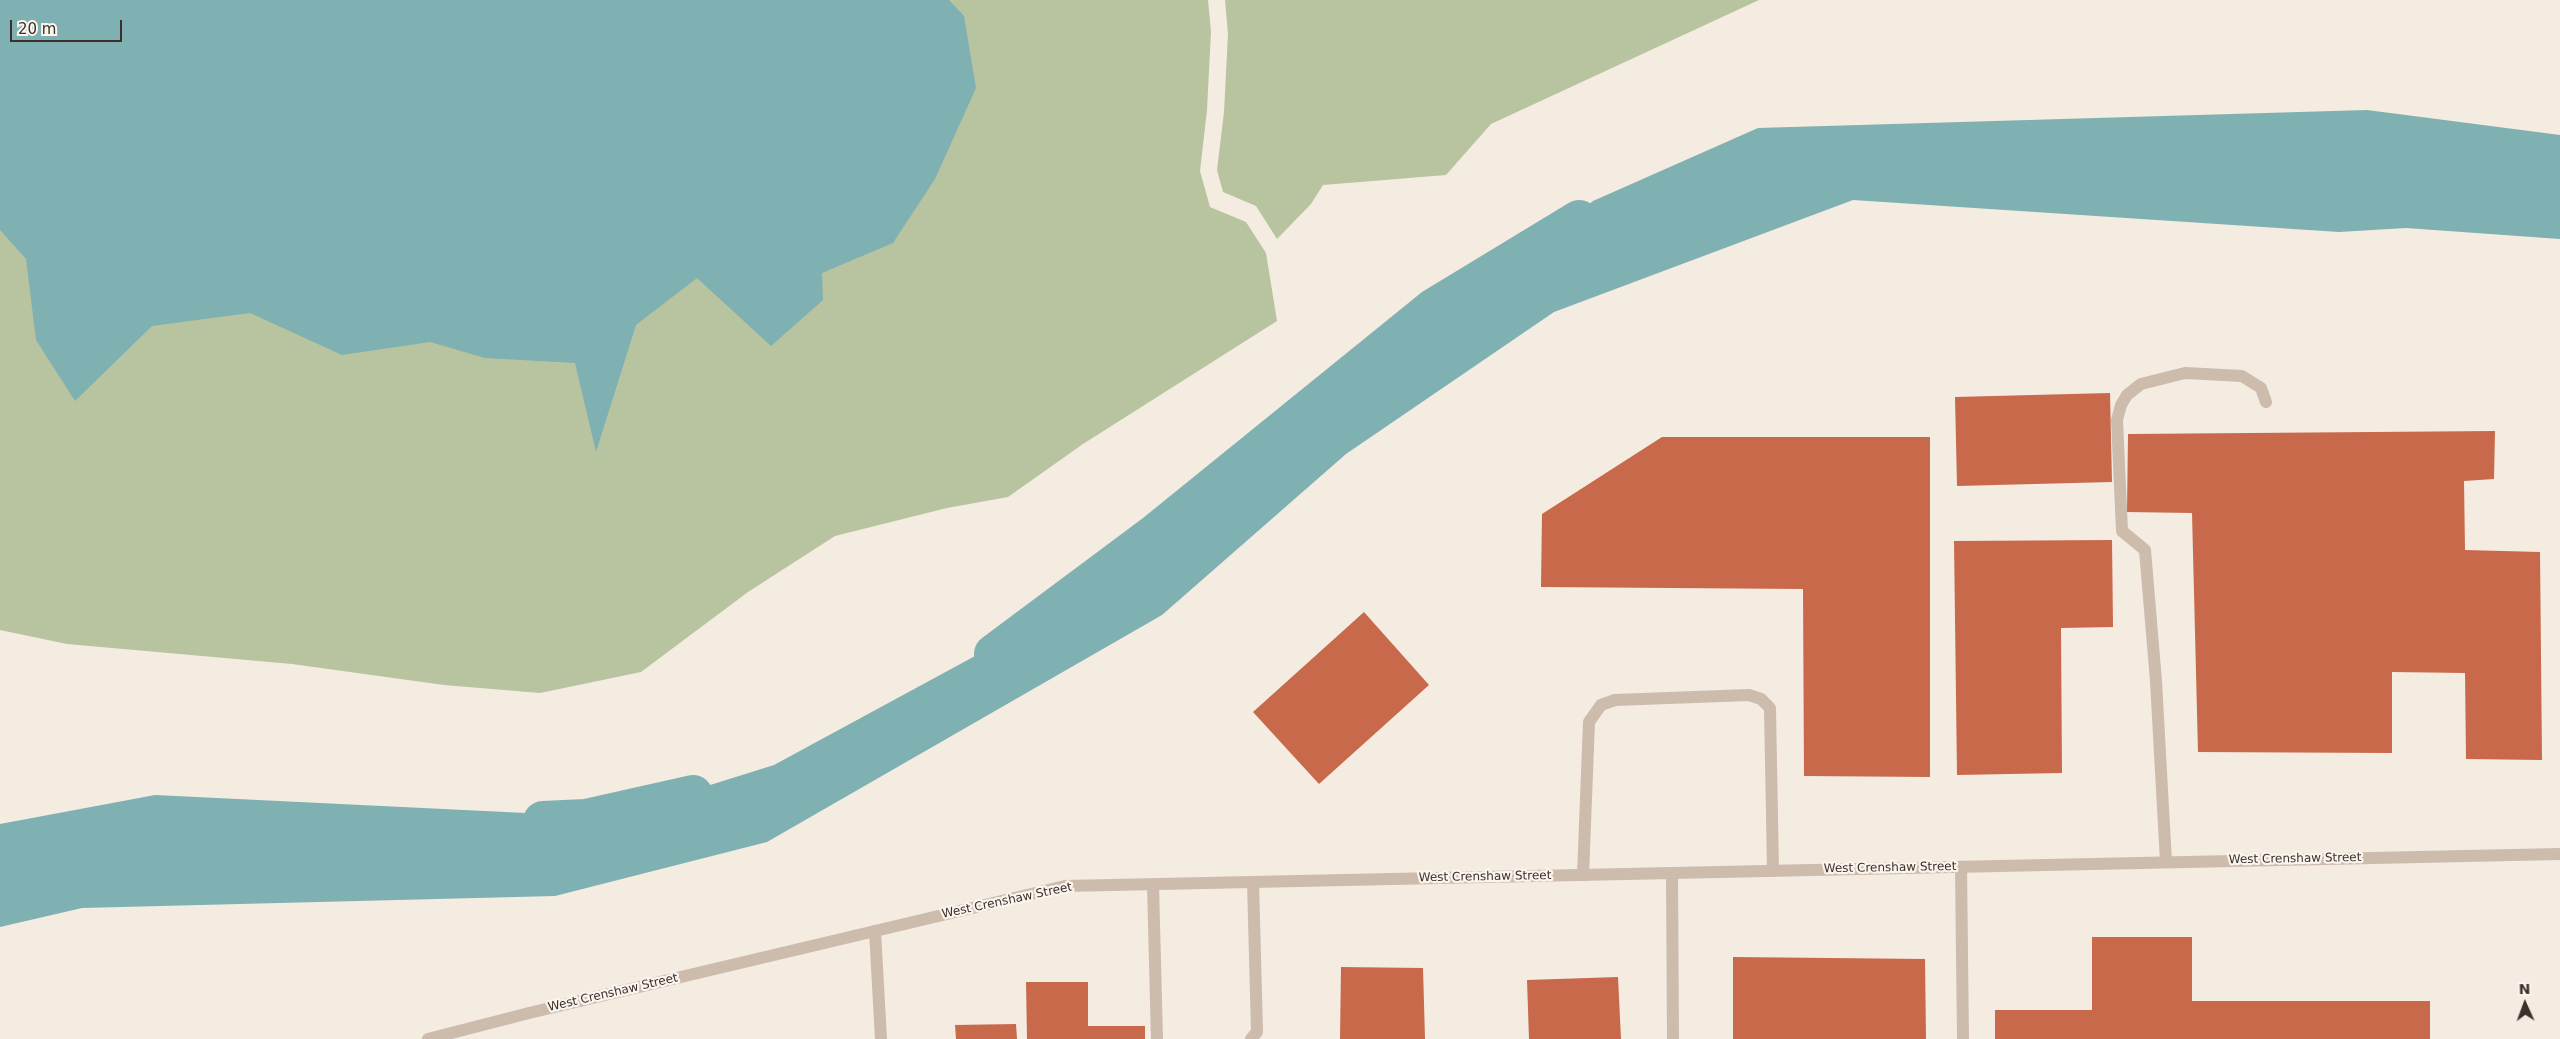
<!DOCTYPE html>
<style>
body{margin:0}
#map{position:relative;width:2560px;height:1039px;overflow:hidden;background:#f4ebe1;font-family:"DejaVu Sans",sans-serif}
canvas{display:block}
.north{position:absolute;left:2500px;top:979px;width:50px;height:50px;-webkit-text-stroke:4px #fbf5ee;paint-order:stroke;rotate:358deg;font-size:14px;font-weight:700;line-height:20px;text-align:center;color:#3b302b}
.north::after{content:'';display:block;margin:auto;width:18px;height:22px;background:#3b302b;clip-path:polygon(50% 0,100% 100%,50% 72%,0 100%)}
.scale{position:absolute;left:10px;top:20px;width:112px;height:22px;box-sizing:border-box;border:2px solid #3b302b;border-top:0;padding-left:6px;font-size:15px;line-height:18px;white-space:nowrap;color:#3b302b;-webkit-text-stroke:4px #fbf5ee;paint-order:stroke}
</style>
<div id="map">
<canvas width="2560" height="1039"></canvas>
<div class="north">N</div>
<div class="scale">20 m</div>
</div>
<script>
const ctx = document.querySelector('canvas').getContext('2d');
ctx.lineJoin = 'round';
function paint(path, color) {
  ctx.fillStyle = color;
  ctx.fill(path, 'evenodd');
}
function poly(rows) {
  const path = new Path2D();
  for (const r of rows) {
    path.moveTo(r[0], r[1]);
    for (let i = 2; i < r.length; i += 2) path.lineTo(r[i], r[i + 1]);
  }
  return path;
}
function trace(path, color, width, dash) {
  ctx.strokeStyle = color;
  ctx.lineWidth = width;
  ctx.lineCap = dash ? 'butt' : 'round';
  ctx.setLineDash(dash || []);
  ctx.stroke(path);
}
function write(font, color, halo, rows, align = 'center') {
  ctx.font = font + ' "DejaVu Sans",sans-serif';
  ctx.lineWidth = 4.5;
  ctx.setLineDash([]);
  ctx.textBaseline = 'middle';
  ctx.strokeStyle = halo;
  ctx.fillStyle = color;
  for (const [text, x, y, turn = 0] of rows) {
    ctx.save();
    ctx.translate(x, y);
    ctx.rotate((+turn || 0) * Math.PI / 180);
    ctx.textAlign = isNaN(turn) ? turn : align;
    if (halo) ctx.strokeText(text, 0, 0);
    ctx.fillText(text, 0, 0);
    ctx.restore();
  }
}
paint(poly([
 [0,0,1208,0,1211,32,1207,110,1200,171,1210,207,1246,222,1266,253,1277,321,1083,444,1008,497,947,508,835,536,748,592,641,672,540,693,444,685,292,664,67,644,0,630],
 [1225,0,1759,0,1491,124,1446,175,1323,185,1311,204,1277,239,1256,206,1223,192,1217,170,1224,112,1228,34]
]), '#b8c4a0');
paint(poly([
 [0,0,949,0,964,16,976,88,935,179,893,243,822,273,823,300,771,346,697,278,636,325,596,452,575,363,485,358,430,342,342,355,250,313,152,326,75,401,36,340,26,259,0,230],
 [2367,110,2560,135,2560,239,2406,228,2339,232,1853,200,1554,312,1346,454,1162,615,767,842,555,896,82,908,0,927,0,824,155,795,608,817,774,765,1082,598,1593,201,1758,128]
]), '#7fb0b2');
trace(poly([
 [994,654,1155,534,1434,308,1579,220],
 [543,821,586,819,693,795]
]), '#7fb0b2', 40);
paint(poly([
 [2110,393,2112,482,1957,486,1955,397],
 [2495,431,2494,479,2464,481,2465,550,2540,552,2542,760,2466,759,2465,673,2392,672,2392,753,2198,752,2192,513,2127,512,2128,434],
 [1662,437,1930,437,1930,777,1804,776,1803,589,1541,587,1542,514],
 [2112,540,2113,627,2061,628,2062,773,1957,775,1954,541],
 [1364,612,1429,685,1319,784,1253,712],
 [2092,937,2192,937,2192,1001,2430,1001,2430,1039,1995,1039,1995,1010,2092,1010],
 [1733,957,1925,959,1926,1039,1733,1039],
 [1341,967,1423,968,1425,1039,1340,1039],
 [1618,977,1621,1039,1529,1039,1527,980],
 [1026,982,1088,982,1088,1026,1145,1026,1145,1039,1027,1039],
 [1016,1024,1017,1039,956,1039,955,1025]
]), '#c8694b');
trace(poly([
 [2166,862,2156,681,2145,550,2122,531,2117,420,2121,405,2127,395,2141,384,2185,373,2242,376,2261,388,2266,402],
 [1961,867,1963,1039],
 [1672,873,1673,1039],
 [1583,875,1589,722,1601,705,1615,700,1749,695,1761,699,1770,708,1773,871],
 [1153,885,1157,1039],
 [875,931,881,1039],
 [1251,1039,1257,1032,1253,882]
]), '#cdbbac', 12);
trace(poly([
 [428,1039,529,1013,1065,886,2560,854]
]), '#cdbbac', 12);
write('12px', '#3b302b', '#fbf5ee', [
 ["West Crenshaw Street",2295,859,-1],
 ["West Crenshaw Street",1890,868,-1],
 ["West Crenshaw Street",1485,877,-1],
 ["West Crenshaw Street",1007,901,-12],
 ["West Crenshaw Street",613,993,-13]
]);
</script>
